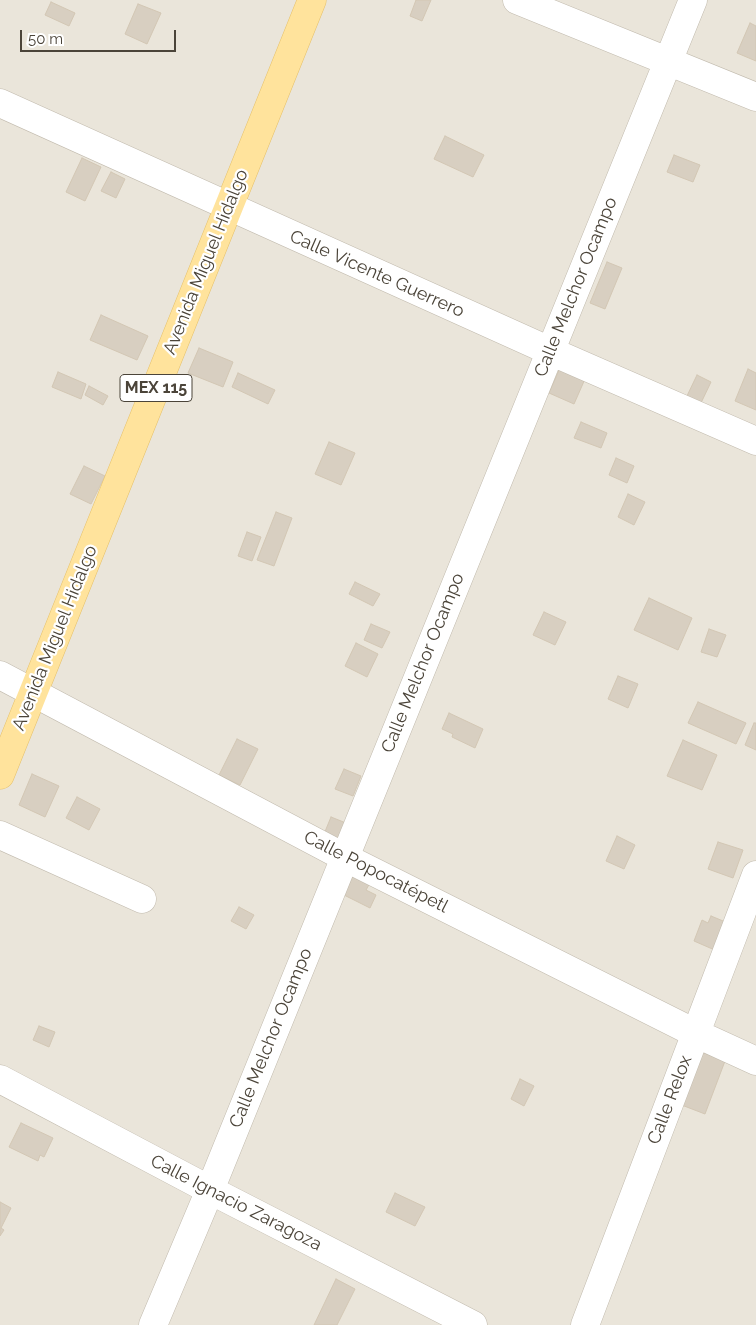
<!DOCTYPE html>
<meta charset="utf-8">
<style>
body{margin:0}
#map{position:relative;width:756px;height:1325px;overflow:hidden;background:#f6f3ec;font-family:Raleway,sans-serif}
canvas{display:block}
.scale{position:absolute;left:20px;top:30px;width:156px;height:22px;box-sizing:border-box;border:2px solid #4b4439;border-top:0;padding-left:6px;font-size:15px;line-height:18px;white-space:nowrap;color:#4b4439;-webkit-text-stroke:4px #fff;paint-order:stroke}
</style>
<div id="map">
<canvas width="756" height="1325"></canvas>
<div class="scale">50 m</div>
</div>
<script>
const ctx = document.querySelector('canvas').getContext('2d');
ctx.lineJoin = 'round';
function paint(path, color) {
  ctx.fillStyle = color;
  ctx.fill(path, 'evenodd');
}
function poly(rows) {
  const path = new Path2D();
  for (const r of rows) {
    path.moveTo(r[0], r[1]);
    for (let i = 2; i < r.length; i += 2) path.lineTo(r[i], r[i + 1]);
  }
  return path;
}
function trace(path, color, width, dash) {
  ctx.strokeStyle = color;
  ctx.lineWidth = width;
  ctx.lineCap = dash ? 'butt' : 'round';
  ctx.setLineDash(dash || []);
  ctx.stroke(path);
}
function write(font, color, halo, rows, align = 'center') {
  ctx.font = font + ' Raleway,sans-serif';
  ctx.lineWidth = 4.5;
  ctx.setLineDash([]);
  ctx.textBaseline = 'middle';
  ctx.strokeStyle = halo;
  ctx.fillStyle = color;
  for (const [text, x, y, turn = 0] of rows) {
    ctx.save();
    ctx.translate(x, y);
    ctx.rotate((+turn || 0) * Math.PI / 180);
    ctx.textAlign = isNaN(turn) ? turn : align;
    if (halo) ctx.strokeText(text, 0, 0);
    ctx.fillText(text, 0, 0);
    ctx.restore();
  }
}
paint(poly([
 [0,0,756,0,756,1325,0,1325]
]), '#eae5da');
const building = poly([
 [416,0,431,0,422,21,410,16,416,0],
 [51,2,75,13,69,26,45,15,51,2],
 [138,4,161,13,147,44,125,34,138,4],
 [750,23,756,26,756,61,737,53,750,23],
 [445,136,484,155,473,177,434,159,445,136],
 [674,155,700,165,693,182,667,172,674,155],
 [82,158,101,167,85,201,66,192,82,158],
 [111,172,125,179,116,198,101,191,111,172],
 [607,262,622,268,605,309,590,303,607,262],
 [101,315,148,336,137,360,90,340,101,315],
 [199,348,233,362,223,387,188,373,199,348],
 [560,368,585,379,574,404,549,393,560,368],
 [748,369,756,373,756,410,735,401,748,369],
 [58,372,86,384,81,399,52,387,58,372],
 [238,373,275,390,268,404,232,387,238,373],
 [697,375,711,382,700,405,686,398,697,375],
 [89,386,108,396,103,405,85,395,89,386],
 [581,422,607,433,601,448,574,438,581,422],
 [329,442,355,453,341,485,315,474,329,442],
 [616,458,634,466,627,483,609,475,616,458],
 [84,466,105,476,91,504,70,494,84,466],
 [628,494,645,502,634,525,618,517,628,494],
 [276,512,292,518,274,566,257,560,276,512],
 [247,532,261,537,252,561,238,556,247,532],
 [355,582,380,594,373,606,349,594,355,582],
 [649,598,692,618,678,650,634,630,649,598],
 [544,612,566,622,555,645,533,635,544,612],
 [371,624,390,632,382,648,364,640,371,624],
 [709,629,726,635,717,657,701,652,709,629],
 [356,643,378,654,367,677,345,666,356,643],
 [618,676,638,684,628,708,608,699,618,676],
 [698,702,746,723,736,744,688,723,698,702],
 [449,713,483,729,475,748,452,737,453,734,442,729,449,713],
 [754,723,756,723,756,750,745,745,754,723],
 [237,739,258,749,240,785,219,775,237,739],
 [683,740,717,755,702,790,667,776,683,740],
 [344,769,361,776,353,796,335,789,344,769],
 [32,774,59,786,45,817,19,805,32,774],
 [77,797,100,809,89,830,66,818,77,797],
 [331,817,346,823,337,846,322,839,331,817],
 [617,836,635,845,624,869,606,861,617,836],
 [718,842,743,850,733,878,708,869,718,842],
 [354,873,371,881,366,890,376,895,370,908,344,895,354,873],
 [239,907,254,915,246,929,231,921,239,907],
 [711,916,728,923,717,951,694,941,702,920,708,923,711,916],
 [39,1026,55,1032,49,1047,33,1040,39,1026],
 [699,1051,725,1061,705,1114,679,1104,699,1051],
 [520,1079,534,1086,524,1106,511,1099,520,1079],
 [21,1123,53,1138,44,1157,40,1155,38,1161,9,1147,21,1123],
 [395,1193,425,1207,415,1226,386,1212,395,1193],
 [0,1202,11,1208,1,1228,4,1230,0,1236,0,1202],
 [336,1279,355,1289,337,1325,314,1325,336,1279]
]);
paint(building, '#d8cfc1');
trace(building, '#d3c7b4', 1);
const minor = poly([
 [517,0,756,97],
 [0,103,550,351,756,441],
 [0,675,344,857,695,1033,756,1061],
 [0,835,142,899],
 [0,1079,210,1190,473,1325],
 [153,1325,210,1190,693,0],
 [585,1325,756,875]
]);
const major = poly([
 [0,775,312,0]
]);
trace(minor, '#c2bbae', 29);
trace(major, '#e6c16a', 29);
trace(minor, '#fff', 28);
trace(major, '#ffe39c', 28);
for (const [x, y, w] of [
 [156,388,72]
]) {
  const box = new Path2D();
  box.roundRect(x - w / 2, y - 13.5, w, 27, 4);
  ctx.fillStyle = '#fff';
  ctx.fill(box);
  trace(box, '#4b4439', 1);
}
write('bold 16px', '#4b4439', null, [
 ["MEX 115",156,388]
]);
write('18px', '#4b4439', '#fff', [
 ["Avenida Miguel Hidalgo",206,262,-68],
 ["Calle Vicente Guerrero",377,274,24],
 ["Calle Melchor Ocampo",576,287,-68],
 ["Avenida Miguel Hidalgo",55,638,-68],
 ["Calle Melchor Ocampo",423,663,-68],
 ["Calle Popocatépetl",376,872,27],
 ["Calle Melchor Ocampo",271,1038,-68],
 ["Calle Relox",670,1100,-69],
 ["Calle Ignacio Zaragoza",236,1203,27]
]);
</script>
